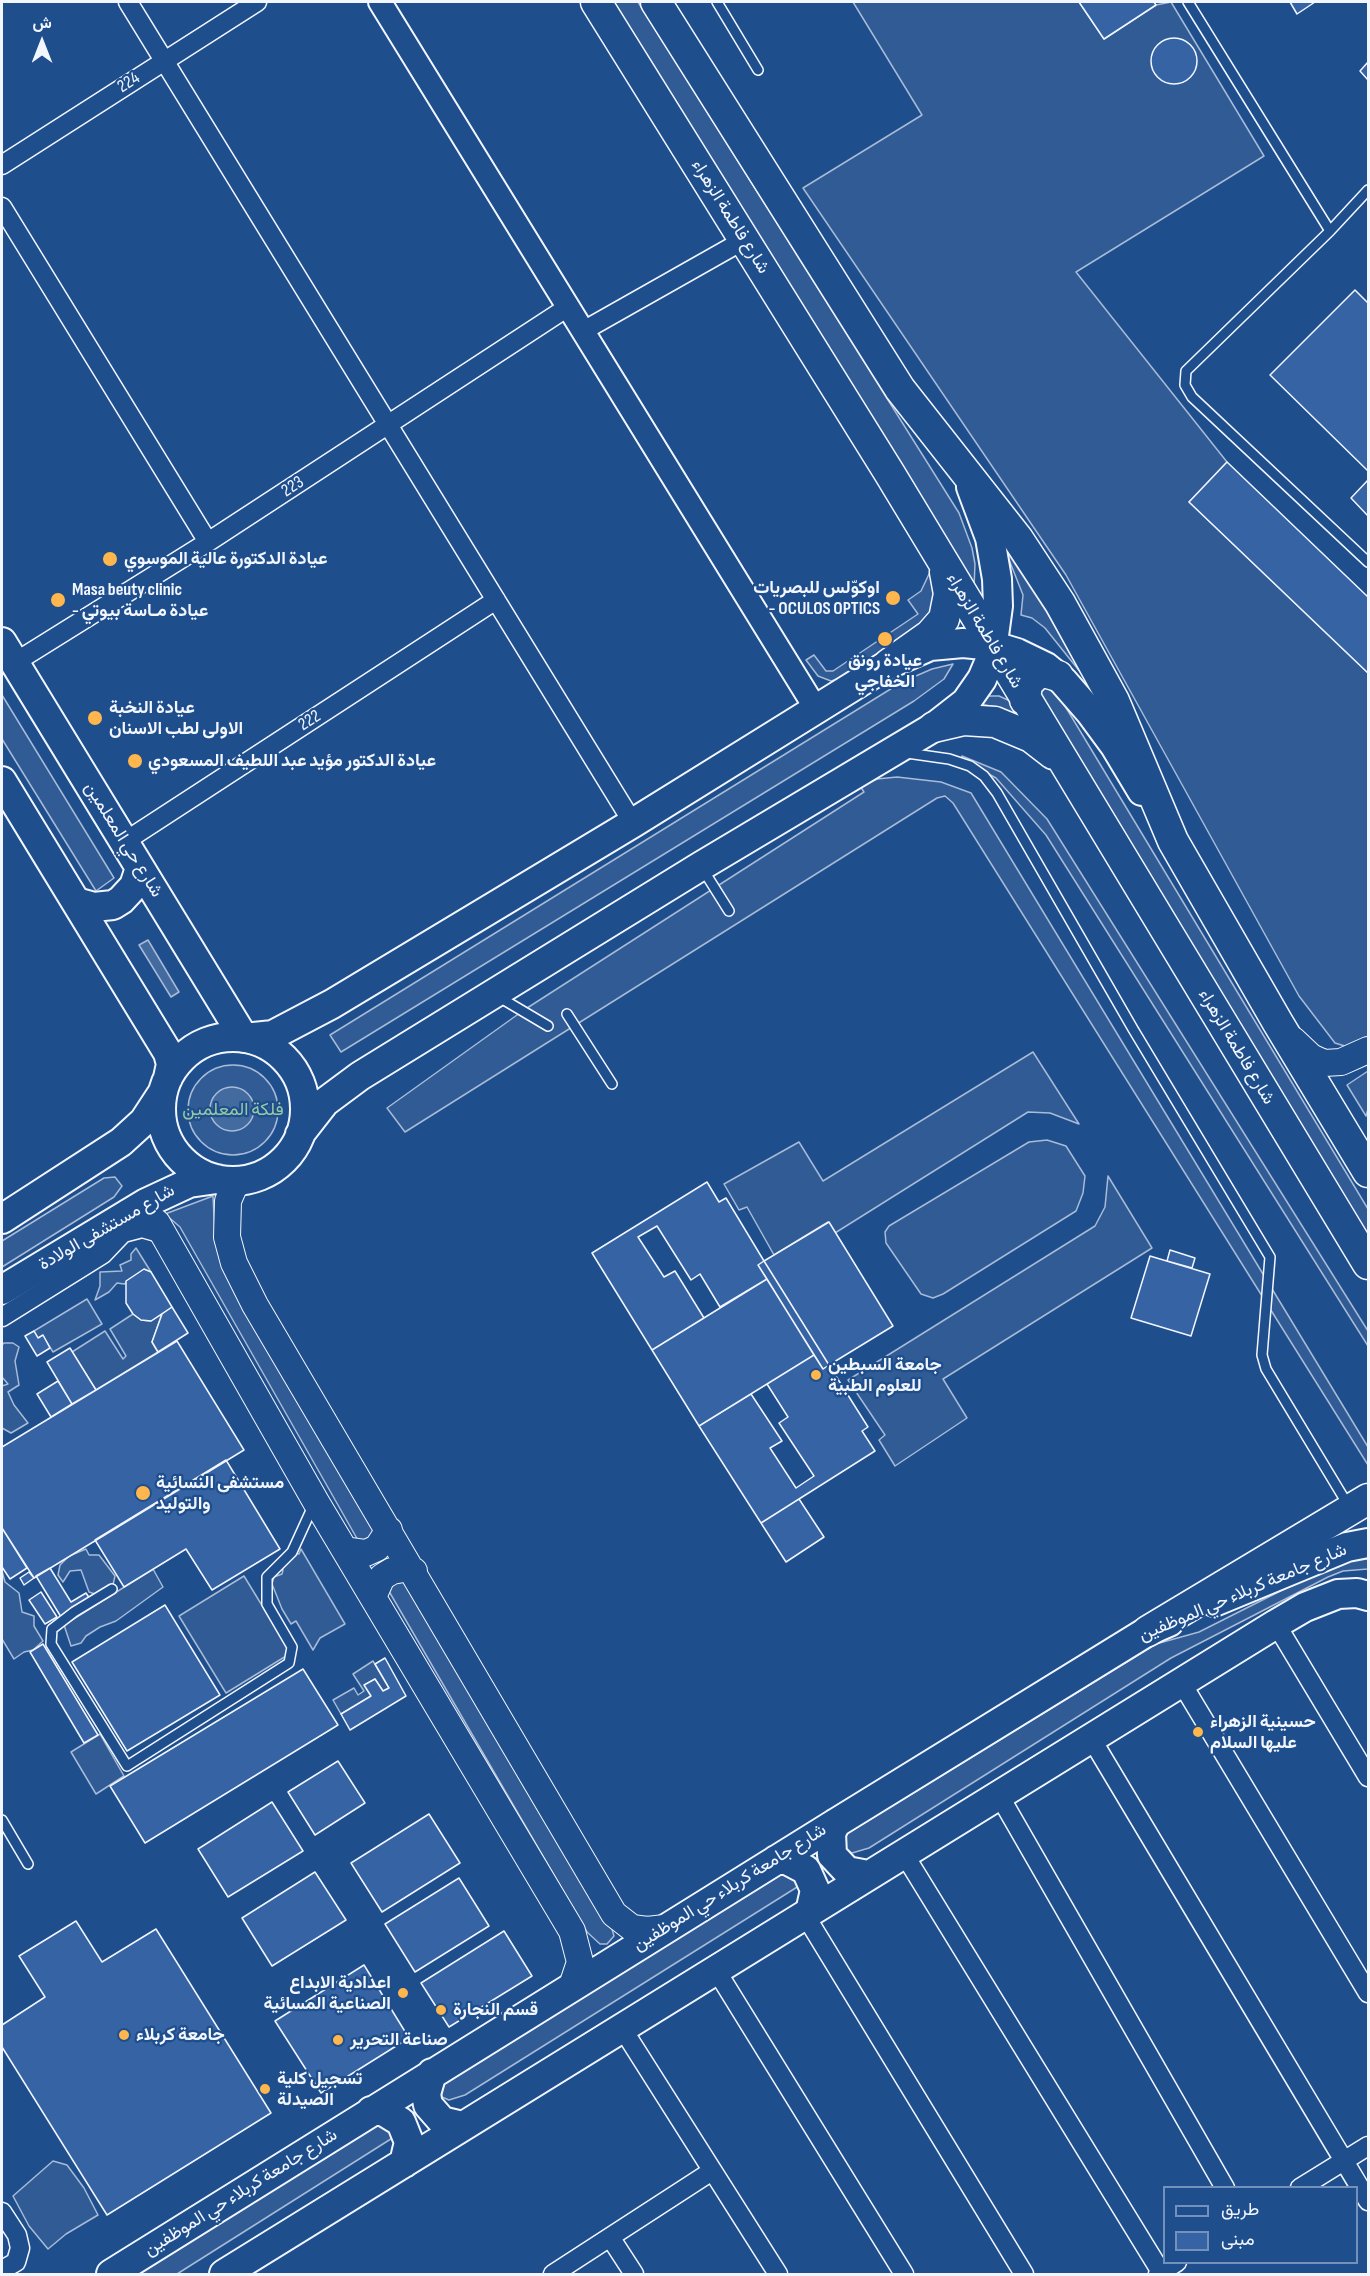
<!DOCTYPE html>
<meta charset="utf-8">
<style>
body{margin:0}
#map{position:relative;width:1370px;height:2276px;overflow:hidden;background:#1f4e8c;font-family:"Sofia Sans Condensed",Vazirmatn,sans-serif}
canvas{display:block}
.frame{position:absolute;inset:0;border:3px solid #f2f6ff;pointer-events:none}
.legend{position:absolute;left:1163px;top:2186px;width:195px;height:78px;box-sizing:border-box;background:#1f4e8c;border:2px solid #7391ba;margin:0;padding:8px 10px;list-style:none;font-size:18px;color:#f2f6ff}
.legend li{display:flex;align-items:center;gap:12px;height:30px}
.legend b{width:30px;border:2px solid #7391ba}
.north{position:absolute;left:12px;top:12px;width:60px;height:60px;-webkit-text-stroke:4px #1f4e8c;paint-order:stroke;rotate:0deg;font-size:16px;font-weight:700;line-height:24px;text-align:center;color:#f2f6ff}
.north::after{content:'';display:block;margin:auto;width:21px;height:27px;background:#f2f6ff;clip-path:polygon(50% 0,100% 100%,50% 72%,0 100%)}
</style>
<div id="map">
<canvas width="1370" height="2276"></canvas>
<div class="frame"></div>
<ul class="legend">
<li><b style="height:8px;background:#1f4e8c"></b>طريق</li>
<li><b style="height:16px;background:#3563a3"></b>مبنى</li>
</ul>
<div class="north">ش</div>
</div>
<script>
const ctx = document.querySelector('canvas').getContext('2d');
ctx.lineJoin = 'round';
function paint(path, color) {
  ctx.fillStyle = color;
  ctx.fill(path, 'evenodd');
}
function poly(rows) {
  const path = new Path2D();
  for (const r of rows) {
    if (r.length === 3) {
      path.moveTo(r[0] + r[2], r[1]);
      path.arc(r[0], r[1], r[2], 0, 2 * Math.PI);
      continue;
    }
    path.moveTo(r[0], r[1]);
    for (let i = 2; i < r.length; i += 2) path.lineTo(r[i], r[i + 1]);
  }
  return path;
}
function trace(path, color, width, dash) {
  ctx.strokeStyle = color;
  ctx.lineWidth = width;
  ctx.lineCap = dash ? 'butt' : 'round';
  ctx.setLineDash(dash || []);
  ctx.stroke(path);
}
function write(font, color, halo, rows, align = 'center') {
  ctx.font = font + ' "Sofia Sans Condensed",Vazirmatn,sans-serif';
  ctx.lineWidth = 4.5;
  ctx.setLineDash([]);
  ctx.textBaseline = 'middle';
  ctx.strokeStyle = halo;
  ctx.fillStyle = color;
  for (const [text, x, y, turn = 0] of rows) {
    ctx.save();
    ctx.translate(x, y);
    ctx.rotate((+turn || 0) * Math.PI / 180);
    ctx.textAlign = isNaN(turn) ? turn : align;
    if (halo) ctx.strokeText(text, 0, 0);
    ctx.fillText(text, 0, 0);
    ctx.restore();
  }
}
const built = poly([
 [612,2,638,2,959,513,972,548,975,564,974,587,612,2],
 [853,2,1079,2,1104,39,1156,5,1171,2,1264,156,1076,272,1227,462,1189,502,1368,673,1368,1037,1365,1039,1348,1047,1335,1043,1299,996,1066,575,803,188,922,115,853,2],
 [1004,547,1046,611,1081,673,1045,628,1032,618,1021,615,1023,595,1004,547],
 [930,572,938,590,934,612,913,631,842,678,831,681,818,676,806,660,814,655,826,671,833,671,918,614,908,600,921,591,930,572],
 [953,664,944,679,914,701,341,1052,330,1035,902,682,932,669,953,664],
 [1036,685,1056,691,1368,1209,1368,1237,1057,728,1036,685],
 [2,695,114,878,96,891,2,739,2,695],
 [988,696,999,696,1010,701,1028,725,996,707,985,705,968,707,988,696],
 [962,756,1001,772,1047,819,1368,1331,1368,1346,1046,835,996,778,961,759,962,756],
 [897,777,941,782,971,793,1368,1447,1368,1465,953,803,945,796,937,798,405,1132,387,1108,524,1010,864,792,860,786,877,779,897,777],
 [1033,1052,1079,1124,1050,1113,1028,1112,835,1233,828,1222,774,1255,747,1207,739,1210,724,1184,799,1142,823,1181,1033,1052],
 [233,1110,45],
 [1368,1071,1368,1109,1366,1116,1347,1085,1368,1071],
 [1047,1140,1066,1146,1085,1176,1083,1193,1076,1211,943,1294,933,1298,921,1294,886,1243,885,1232,889,1226,1029,1142,1047,1140],
 [1108,1176,1152,1248,943,1379,967,1418,895,1466,879,1440,885,1435,848,1380,1095,1226,1105,1207,1108,1176],
 [115,1177,122,1186,114,1197,2,1267,2,1241,104,1178,115,1177],
 [213,1196,215,1237,378,1534,359,1542,180,1227,165,1214,213,1196],
 [136,1248,151,1272,124,1284,117,1283,109,1292,95,1300,100,1286,100,1272,122,1271,120,1265,131,1260,131,1254,136,1248],
 [87,1299,102,1324,53,1352,43,1336,38,1338,34,1331,87,1299],
 [133,1314,141,1320,151,1321,162,1314,152,1342,158,1352,96,1390,72,1352,105,1331,123,1359,126,1356,110,1329,133,1314],
 [4,1343,13,1343,19,1347,15,1361,19,1385,8,1392,14,1405,28,1423,11,1433,2,1428,2,1386,8,1384,2,1377,2,1345,4,1343],
 [86,1549,89,1555,99,1555,115,1576,112,1589,103,1589,95,1594,89,1592,81,1570,70,1571,63,1582,58,1575,60,1565,69,1556,86,1549],
 [301,1549,345,1624,320,1638,313,1650,296,1621,291,1624,282,1609,272,1584,274,1577,282,1574,283,1570,277,1567,295,1553,299,1554,301,1549],
 [1362,1558,1368,1559,1368,1569,1343,1571,1328,1577,1171,1658,869,1848,852,1853,846,1849,843,1839,848,1833,1156,1644,1199,1632,1318,1572,1344,1561,1362,1558],
 [153,1569,163,1587,116,1621,100,1627,86,1636,81,1643,71,1646,64,1625,153,1569],
 [2,1571,5,1582,19,1593,22,1612,34,1616,34,1626,43,1641,33,1650,24,1652,14,1659,2,1639,2,1571],
 [244,1576,291,1653,226,1693,179,1616,244,1576],
 [392,1578,407,1583,612,1929,614,1936,607,1944,600,1944,587,1932,390,1593,387,1589,392,1578],
 [373,1661,389,1688,383,1691,375,1679,365,1685,371,1696,341,1714,333,1700,354,1688,358,1695,364,1691,353,1674,373,1661],
 [100,1734,124,1776,96,1794,71,1752,100,1734],
 [792,1867,802,1884,465,2095,449,2100,442,2097,440,2086,792,1867],
 [384,2120,394,2137,177,2274,137,2274,384,2120],
 [53,2161,67,2165,84,2188,98,2215,66,2234,48,2249,29,2226,13,2196,53,2161]
]);
paint(built, '#305b95');
trace(built, '#a8bbd7', 1.5);
const water = poly([
 [148,940,179,992,171,997,139,945,148,940],
 [232,1109,22]
]);
paint(water, '#446ba0');
trace(water, '#a8bbd7', 1.5);
const building = poly([
 [1079,2,1154,2,1156,5,1104,39,1079,2],
 [1290,2,1315,2,1297,14,1290,2],
 [1174,61,23],
 [1368,62,1368,80,1360,71,1368,62],
 [1355,290,1368,303,1368,471,1270,375,1355,290],
 [1227,462,1368,597,1368,673,1189,502,1227,462],
 [1368,480,1368,516,1351,498,1368,480],
 [707,1182,719,1202,726,1198,764,1261,758,1265,767,1279,720,1307,700,1274,691,1280,657,1226,638,1237,664,1277,675,1271,704,1318,652,1350,592,1253,707,1182],
 [829,1222,893,1326,829,1365,764,1261,829,1222],
 [1170,1250,1195,1258,1192,1268,1167,1261,1170,1250],
 [1150,1256,1210,1274,1191,1336,1131,1318,1150,1256],
 [764,1261,829,1365,823,1369,758,1265,764,1261],
 [144,1269,151,1272,172,1307,151,1321,141,1320,133,1314,126,1303,126,1281,144,1269],
 [767,1279,814,1355,699,1426,652,1350,767,1279],
 [172,1307,188,1333,158,1352,152,1342,162,1314,172,1307],
 [34,1331,38,1338,43,1335,50,1348,37,1356,25,1336,34,1331],
 [177,1341,244,1450,34,1578,2,1528,2,1447,177,1341],
 [70,1348,96,1390,72,1404,47,1362,70,1348],
 [814,1355,823,1369,829,1365,868,1427,862,1431,875,1451,761,1523,699,1426,751,1394,782,1441,770,1448,796,1488,814,1476,779,1423,788,1417,767,1384,814,1355],
 [58,1381,72,1404,51,1417,37,1394,58,1381],
 [226,1460,280,1549,212,1590,186,1549,124,1587,95,1540,226,1460],
 [799,1499,824,1537,786,1562,761,1523,799,1499],
 [2,1528,27,1568,10,1579,2,1567,2,1528],
 [50,1568,71,1602,86,1593,90,1599,61,1617,36,1576,50,1568],
 [29,1572,34,1578,24,1585,20,1578,29,1572],
 [41,1592,57,1617,45,1624,29,1600,41,1592],
 [165,1605,220,1695,127,1751,72,1662,165,1605],
 [43,1644,98,1735,84,1743,30,1652,43,1644],
 [385,1658,406,1696,350,1730,341,1714,371,1696,364,1685,375,1679,383,1691,389,1688,375,1664,385,1658],
 [303,1669,338,1725,145,1843,110,1786,303,1669],
 [338,1761,365,1803,315,1835,288,1792,338,1761],
 [272,1802,303,1851,228,1897,198,1849,272,1802],
 [429,1814,460,1863,382,1912,351,1863,429,1814],
 [315,1872,346,1920,272,1966,242,1918,315,1872],
 [459,1878,489,1926,415,1972,385,1924,459,1878],
 [76,1921,102,1962,156,1929,271,2113,107,2215,2,2047,2,2025,45,1997,19,1956,76,1921],
 [504,1931,532,1976,449,2027,421,1983,504,1931],
 [364,1965,409,2038,321,2093,275,2021,364,1965]
]);
paint(building, '#3563a3');
trace(building, '#f2f6ff', 1.5);
const service = poly([
 [717,2,758,70],
 [1188,2,1330,231,1368,190],
 [1330,231,1186,371,1185,385,1192,397,1368,562],
 [907,753,949,759,970,766,984,776,997,793,1133,1029,1270,1257,1262,1355,1266,1369,1348,1505],
 [702,868,729,911],
 [499,997,548,1026],
 [567,1014,612,1084],
 [112,1589,74,1612,52,1629,51,1644,127,1766,289,1663,292,1647,267,1604,267,1577,292,1552,313,1506],
 [2,1820,28,1864]
]);
const minor = poly([
 [128,2,633,823],
 [2,165,257,2],
 [2,207,208,542],
 [583,331,744,240],
 [14,663,208,542,568,307],
 [124,842,496,600],
 [2,1317,103,1254,123,1233,142,1228,163,1234],
 [1276,1624,1368,1777],
 [1181,1682,1368,1993],
 [1091,1738,1368,2201],
 [999,1795,1225,2188],
 [904,1854,1161,2272],
 [805,1915,1024,2274],
 [716,1970,904,2274],
 [622,2028,778,2274],
 [1300,2188,1368,2146],
 [2,2212,17,2235,20,2248,16,2262,2,2270],
 [610,2237,634,2274],
 [553,2274,712,2171],
 [1158,2274,1177,2262]
]);
const tertiary = poly([
 [380,2,816,709]
]);
const secondary = poly([
 [1293,1040,1311,1057,1324,1063,1341,1062,1368,1050],
 [242,1180,234,1187,228,1201,227,1237,234,1263,255,1305,614,1914,632,1928,647,1930,665,1928],
 [128,1213,144,1214,157,1223,316,1502,572,1931,580,1962,572,1986],
 [345,1550,366,1553,377,1548,389,1530],
 [373,1597,382,1577,392,1571,403,1569,414,1571]
]);
const primary = poly([
 [2,642,244,1038,273,1035,332,1004,633,823,889,664,930,646,963,643,994,646,1017,653,1046,667,1063,681,1090,712,1115,746,1142,791],
 [2,781,168,1053,171,1064,168,1078],
 [76,902,94,907,113,905,121,900,134,886,140,868],
 [233,1109,72],
 [300,1134,325,1102,360,1076,701,866,934,727,966,702,982,679,991,658,998,606,997,579,990,538,971,487],
 [2,1219,121,1142,144,1121,163,1092],
 [2,1290,146,1203,189,1183,217,1179],
 [1214,1602,1347,1547,1368,1543],
 [836,1823,831,1833,832,1855,847,1871,868,1875],
 [776,1860,787,1860,806,1870,815,1890,810,1912],
 [432,2073,426,2094,428,2105,442,2121,463,2126],
 [371,2111,383,2111,401,2122,409,2142,404,2163],
 [111,2274,836,1823,1148,1631,1169,1622],
 [224,2274,1276,1624,1305,1607,1338,1594,1357,1593,1368,1596]
]);
const trunk = poly([
 [596,2,890,474,1368,1264],
 [656,2,900,389,1018,539,1060,603,1114,701,1173,841,1278,1023,1368,1172],
 [889,664,930,635,944,619,949,594,945,572],
 [1025,700,1027,684,1036,675,1044,672,1058,676],
 [934,727,964,720,995,722,1031,737,1053,754],
 [1148,1631,1368,1499]
]);
trace(service, '#f2f6ff', 12);
trace(minor, '#f2f6ff', 21);
trace(tertiary, '#f2f6ff', 26);
trace(secondary, '#f2f6ff', 28);
trace(primary, '#f2f6ff', 32);
trace(trunk, '#f2f6ff', 33);
trace(service, '#1f4e8c', 9);
trace(minor, '#1f4e8c', 18);
trace(tertiary, '#1f4e8c', 22);
trace(secondary, '#1f4e8c', 26);
trace(primary, '#1f4e8c', 28);
trace(trunk, '#1f4e8c', 30);
for (const [x, y, r, color] of [
 [110,559,8,"#ffb74d"],
 [893,598,8,"#ffb74d"],
 [58,600,8,"#ffb74d"],
 [885,639,8,"#ffb74d"],
 [95,718,8,"#ffb74d"],
 [135,761,8,"#ffb74d"],
 [816,1375,6,"#ffb74d"],
 [143,1493,8,"#ffb74d"],
 [1198,1732,6,"#ffb74d"],
 [403,1993,6,"#ffb74d"],
 [441,2010,6,"#ffb74d"],
 [124,2035,6,"#ffb74d"],
 [338,2040,6,"#ffb74d"],
 [265,2089,6,"#ffb74d"]
]) {
  const dot = new Path2D();
  dot.arc(x, y, r, 0, 2 * Math.PI);
  ctx.fillStyle = color;
  ctx.fill(dot);
  trace(dot, '#1f4e8c', 2);
}
write('18px', '#f2f6ff', '#1f4e8c', [
 ["224",129,83,-33],
 ["شارع فاطمة الزهراء",730,217,58],
 ["223",293,487,-33],
 ["شارع فاطمة الزهراء",984,631,59],
 ["222",310,721,-33],
 ["شارع حي المعلمين",123,840,58],
 ["شارع فاطمة الزهراء",1236,1047,59],
 ["شارع مستشفى الولادة",107,1228,-30],
 ["شارع جامعة كربلاء حي الموظفين",1243,1593,-23],
 ["شارع جامعة كربلاء حي الموظفين",730,1888,-32],
 ["شارع جامعة كربلاء حي الموظفين",241,2193,-32]
]);
write('bold 18px', '#f2f6ff', '#1f4e8c', [
 ["عيادة الدكتورة عالية الموسوي",124,559],
 ["اوكوّلس للبصريات",880,588,"right"],
 ["- OCULOS OPTICS",880,609,"right"],
 ["Masa beuty clinic",72,590],
 ["- عيادة مـاسة بيوتي",72,611],
 ["عيادة رونق",885,661,"center"],
 ["الخفاجي",885,682,"center"],
 ["عيادة النخبة",109,708],
 ["الاولى لطب الاسنان",109,729],
 ["عيادة الدكتور مؤيد عبد اللطيف المسعودي",148,761],
 ["جامعة السبطين",828,1365],
 ["للعلوم الطبية",828,1386],
 ["مستشفى النسائية",156,1483],
 ["والتوليد",156,1504],
 ["حسينية الزهراء",1210,1722],
 ["عليها السلام",1210,1743],
 ["اعدادية الابداع",391,1983,"right"],
 ["الصناعية المسائية",391,2004,"right"],
 ["قسم النجارة",453,2010],
 ["جامعة كربلاء",136,2035],
 ["صناعة التحرير",350,2040],
 ["تسجيل كلية",277,2079],
 ["الصيدلة",277,2100]
], 'left');
write('18px', '#97c8a6', '#1f4e8c', [
 ["فلكة المعلمين",233,1110]
]);
</script>
